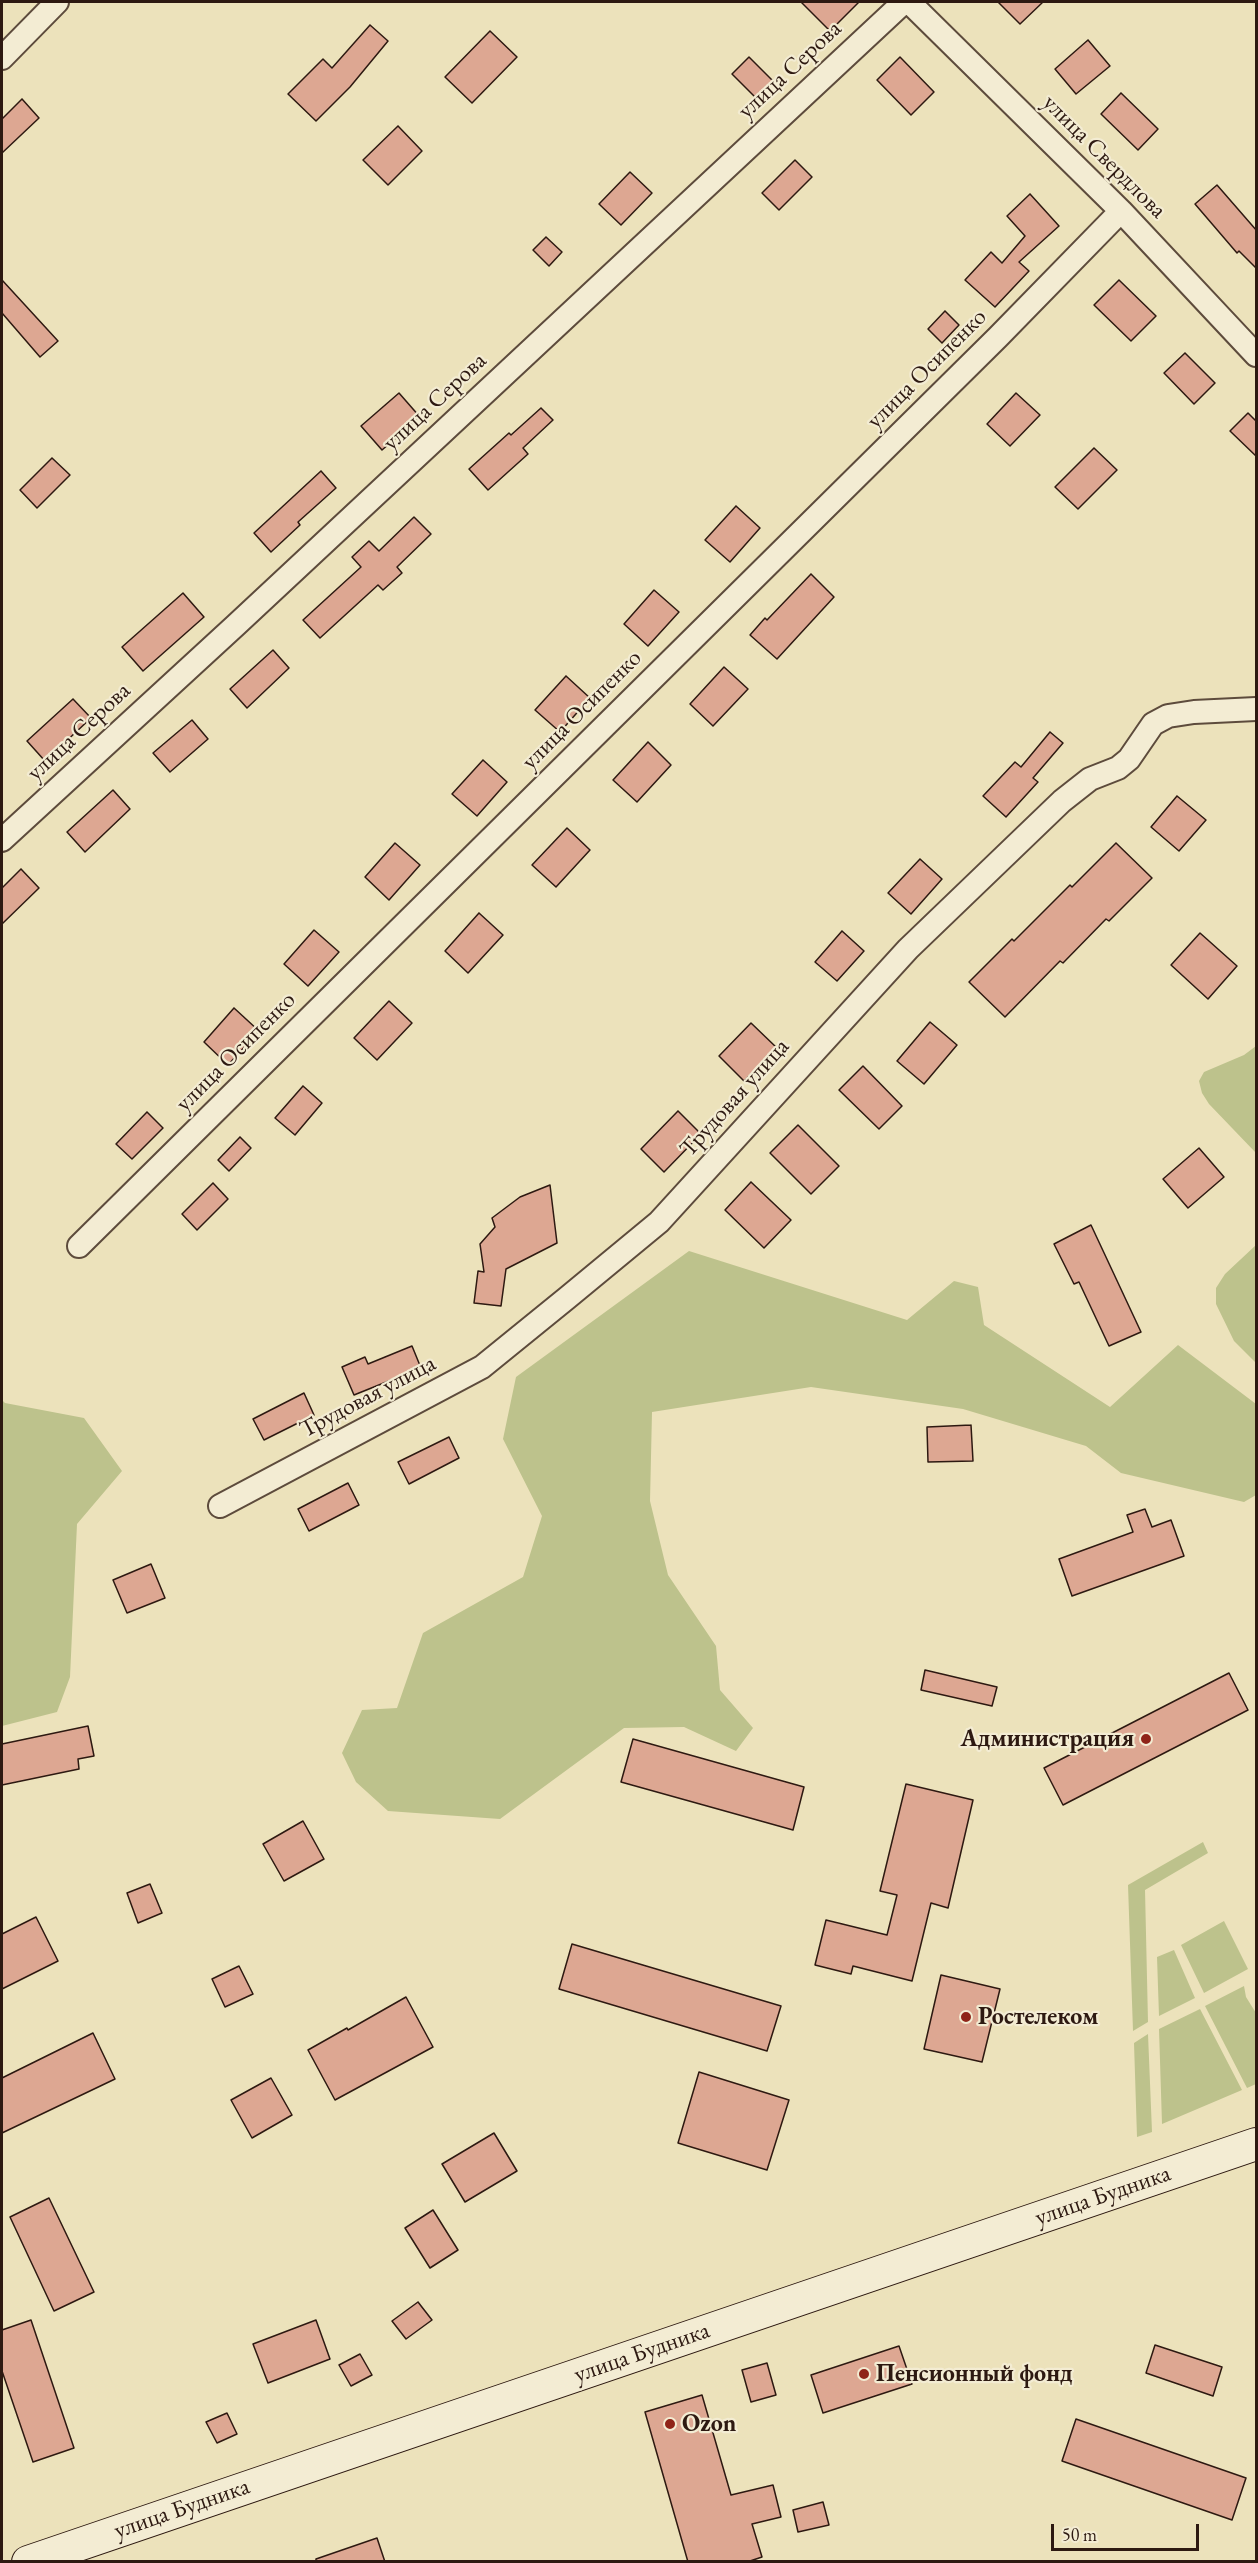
<!DOCTYPE html>
<meta charset="utf-8">
<style>
body{margin:0}
#map{position:relative;width:1258px;height:2563px;overflow:hidden;background:#ece2bb;font-family:"EB Garamond",serif}
canvas{display:block}
.frame{position:absolute;inset:0;border:3px solid #2d1911;pointer-events:none}
.scale{position:absolute;left:1051px;top:2524px;width:148px;height:27px;box-sizing:border-box;border:3px solid #2d1911;border-top:0;padding-left:8px;font-size:18px;line-height:21px;white-space:nowrap;color:#2d1911;-webkit-text-stroke:4px #f3ecd3;paint-order:stroke}
</style>
<div id="map">
<canvas width="1258" height="2563"></canvas>
<div class="frame"></div>
<div class="scale">50 m</div>
</div>
<script>
const ctx = document.querySelector('canvas').getContext('2d');
ctx.lineJoin = 'round';
function paint(path, color) {
  ctx.fillStyle = color;
  ctx.fill(path, 'evenodd');
}
function poly(rows) {
  const path = new Path2D();
  for (const r of rows) {
    path.moveTo(r[0], r[1]);
    for (let i = 2; i < r.length; i += 2) path.lineTo(r[i], r[i + 1]);
  }
  return path;
}
function trace(path, color, width, dash) {
  ctx.strokeStyle = color;
  ctx.lineWidth = width;
  ctx.lineCap = dash ? 'butt' : 'round';
  ctx.setLineDash(dash || []);
  ctx.stroke(path);
}
function write(font, color, halo, rows, align = 'center') {
  ctx.font = font + ' "EB Garamond",serif';
  ctx.lineWidth = 4.5;
  ctx.setLineDash([]);
  ctx.textBaseline = 'middle';
  ctx.strokeStyle = halo;
  ctx.fillStyle = color;
  for (const [text, x, y, turn = 0] of rows) {
    ctx.save();
    ctx.translate(x, y);
    ctx.rotate((+turn || 0) * Math.PI / 180);
    ctx.textAlign = isNaN(turn) ? turn : align;
    if (halo) ctx.strokeText(text, 0, 0);
    ctx.fillText(text, 0, 0);
    ctx.restore();
  }
}
paint(poly([
 [1256,1046,1256,1153,1209,1104,1202,1093,1199,1081,1204,1072,1244,1055],
 [1256,1245,1256,1363,1234,1341,1216,1304,1216,1288,1225,1274],
 [689,1251,907,1320,954,1281,978,1287,984,1325,1110,1407,1178,1345,1256,1404,1256,1495,1244,1502,1121,1473,1086,1446,963,1409,811,1387,652,1412,650,1501,668,1575,716,1646,720,1690,753,1728,736,1751,684,1727,624,1728,500,1819,388,1811,356,1782,342,1753,362,1710,397,1708,423,1633,523,1577,542,1516,503,1439,516,1377],
 [2,1400,5,1403,84,1418,122,1471,77,1524,70,1677,57,1712,2,1726],
 [1203,1842,1208,1853,1145,1890,1148,2022,1133,2031,1128,1885],
 [1224,1921,1248,1969,1204,1993,1181,1945],
 [1174,1950,1195,1998,1159,2016,1157,1957],
 [1244,1986,1246,1997,1256,2013,1256,2084,1247,2088,1205,2006],
 [1200,2009,1242,2090,1162,2124,1159,2029],
 [1148,2034,1152,2132,1137,2137,1134,2043]
]), '#bdc28c');
const building = poly([
 [801,2,859,2,830,31,801,2],
 [998,2,1043,2,1020,24,998,2],
 [370,25,388,41,350,87,316,121,288,94,323,59,332,68,370,25],
 [490,31,517,57,472,103,445,77,490,31],
 [1088,40,1110,66,1076,94,1055,69,1088,40],
 [749,57,774,82,757,99,732,74,749,57],
 [900,57,934,92,911,115,877,80,900,57],
 [1121,93,1158,129,1138,150,1101,114,1121,93],
 [22,99,39,118,2,153,2,119,22,99],
 [398,126,422,151,388,185,363,160,398,126],
 [795,160,812,177,779,210,762,193,795,160],
 [630,172,652,193,621,225,599,204,630,172],
 [1217,185,1257,231,1257,269,1239,251,1237,253,1195,204,1217,185],
 [1030,194,1059,226,1019,262,1029,271,995,307,965,280,991,252,1002,263,1025,236,1007,216,1030,194],
 [546,237,562,252,549,266,533,250,546,237],
 [2,280,58,341,40,357,2,313,2,280],
 [1119,280,1156,316,1131,341,1094,305,1119,280],
 [945,311,959,325,942,343,928,329,945,311],
 [1185,353,1215,383,1194,404,1164,373,1185,353],
 [399,393,420,417,382,450,361,426,399,393],
 [1016,393,1040,415,1010,446,987,424,1016,393],
 [541,408,553,420,523,448,528,454,488,490,469,469,509,433,511,435,541,408],
 [1248,413,1257,422,1257,457,1230,431,1248,413],
 [1094,448,1117,470,1078,509,1055,487,1094,448],
 [52,458,70,475,37,508,20,490,52,458],
 [321,471,336,488,298,522,300,525,271,552,254,533,321,471],
 [736,506,760,528,730,562,705,540,736,506],
 [414,517,431,534,397,567,402,573,383,590,378,585,320,638,303,620,361,567,352,557,369,541,379,551,414,517],
 [811,574,834,597,777,659,750,635,765,618,767,620,811,574],
 [654,590,679,612,648,646,624,624,654,590],
 [183,593,204,617,143,671,122,647,183,593],
 [273,650,289,668,247,708,230,689,273,650],
 [724,667,748,689,713,726,690,704,724,667],
 [566,676,590,698,560,732,535,710,566,676],
 [73,699,91,718,45,761,27,741,73,699],
 [192,720,208,739,170,772,153,753,192,720],
 [1050,732,1063,743,1033,778,1038,782,1006,817,983,796,1015,762,1021,767,1050,732],
 [648,742,671,765,637,802,613,780,648,742],
 [483,760,507,782,477,816,452,794,483,760],
 [113,790,130,809,85,852,67,832,113,790],
 [1177,796,1206,820,1179,851,1151,827,1177,796],
 [567,828,590,850,556,887,532,865,567,828],
 [395,843,420,865,389,900,365,877,395,843],
 [1116,843,1152,878,1109,921,1106,919,1063,963,1060,961,1005,1017,969,982,1012,939,1014,941,1070,885,1072,887,1116,843],
 [920,859,942,879,911,914,888,893,920,859],
 [21,869,39,888,2,924,2,888,21,869],
 [479,913,503,935,468,973,445,951,479,913],
 [314,930,339,952,308,986,284,964,314,930],
 [842,931,864,951,837,981,815,962,842,931],
 [1200,933,1237,966,1208,999,1171,965,1200,933],
 [389,1001,412,1023,377,1060,354,1038,389,1001],
 [234,1008,259,1031,228,1065,204,1042,234,1008],
 [930,1022,957,1045,924,1084,897,1061,930,1022],
 [751,1023,777,1048,744,1081,719,1056,751,1023],
 [863,1066,902,1106,879,1129,839,1090,863,1066],
 [303,1086,322,1103,295,1135,275,1118,303,1086],
 [678,1111,701,1134,664,1172,641,1149,678,1111],
 [147,1112,163,1128,132,1159,116,1144,147,1112],
 [798,1125,839,1166,811,1194,770,1153,798,1125],
 [240,1137,251,1148,229,1171,218,1160,240,1137],
 [1199,1148,1224,1177,1188,1208,1163,1179,1199,1148],
 [751,1182,791,1220,764,1248,725,1210,751,1182],
 [213,1183,228,1199,197,1230,182,1214,213,1183],
 [550,1185,557,1243,506,1269,501,1306,474,1303,478,1271,484,1272,480,1244,495,1227,492,1218,520,1197,550,1185],
 [1091,1225,1141,1332,1109,1346,1079,1282,1074,1284,1054,1244,1091,1225],
 [412,1346,421,1368,354,1395,342,1367,365,1357,368,1364,412,1346],
 [304,1393,314,1415,264,1440,253,1419,304,1393],
 [971,1425,973,1461,928,1462,927,1427,971,1425],
 [449,1437,459,1458,409,1484,398,1462,449,1437],
 [348,1483,359,1505,309,1531,298,1509,348,1483],
 [1145,1509,1152,1527,1171,1520,1184,1556,1072,1596,1059,1559,1133,1532,1127,1515,1145,1509],
 [151,1564,165,1598,127,1613,113,1580,151,1564],
 [925,1670,997,1687,992,1706,921,1690,925,1670],
 [1229,1673,1248,1710,1063,1805,1044,1768,1229,1673],
 [88,1726,94,1756,78,1759,79,1769,2,1785,2,1744,88,1726],
 [633,1739,804,1787,793,1830,621,1782,633,1739],
 [906,1784,973,1800,948,1908,931,1903,912,1981,853,1966,851,1974,815,1965,826,1920,887,1935,897,1895,880,1891,906,1784],
 [303,1821,324,1859,284,1881,263,1844,303,1821],
 [150,1884,162,1913,138,1923,127,1893,150,1884],
 [36,1917,58,1961,2,1989,2,1934,36,1917],
 [572,1944,781,2006,767,2051,559,1989,572,1944],
 [239,1966,253,1994,225,2007,212,1979,239,1966],
 [941,1975,1000,1989,982,2062,924,2049,941,1975],
 [406,1997,433,2047,335,2100,308,2050,347,2028,348,2030,406,1997],
 [93,2033,115,2079,2,2133,2,2078,93,2033],
 [699,2072,789,2100,767,2170,678,2143,699,2072],
 [271,2078,292,2115,252,2138,231,2100,271,2078],
 [494,2133,517,2171,465,2202,442,2164,494,2133],
 [49,2198,94,2292,54,2311,10,2217,49,2198],
 [433,2210,458,2250,430,2268,405,2228,433,2210],
 [418,2302,432,2320,406,2339,392,2321,418,2302],
 [31,2320,74,2448,33,2462,2,2371,2,2330,31,2320],
 [316,2320,330,2359,268,2383,253,2344,316,2320],
 [1155,2345,1222,2367,1213,2396,1146,2373,1155,2345],
 [899,2346,912,2384,823,2413,811,2375,899,2346],
 [360,2354,372,2375,351,2386,339,2365,360,2354],
 [767,2363,776,2395,751,2402,742,2370,767,2363],
 [702,2395,731,2495,773,2485,781,2517,752,2524,762,2557,747,2562,688,2562,645,2412,702,2395],
 [227,2413,237,2434,217,2443,206,2422,227,2413],
 [1076,2419,1246,2478,1232,2520,1062,2461,1076,2419],
 [823,2502,829,2525,798,2532,793,2510,823,2502],
 [377,2538,385,2562,316,2562,316,2559,377,2538]
]);
paint(building, '#dda792');
trace(building, '#2d1911', 1.5);
const street = poly([
 [909,2,1121,211,1256,355],
 [2,58,57,2],
 [2,840,236,625,904,2],
 [79,1246,998,337,1121,211],
 [220,1506,482,1367,567,1298,659,1222,908,949,1062,801,1090,779,1118,768,1129,759,1153,724,1168,716,1194,712,1256,709]
]);
const secondary = poly([
 [28,2562,1256,2144]
]);
trace(street, '#5d4b3c', 26);
trace(secondary, '#2d1911', 34);
trace(street, '#f3ecd3', 22);
trace(secondary, '#f3ecd3', 32);
for (const [x, y, r, color] of [
 [1146,1739,6,"#8f2418"],
 [966,2017,6,"#8f2418"],
 [864,2374,6,"#8f2418"],
 [670,2424,6,"#8f2418"]
]) {
  const dot = new Path2D();
  dot.arc(x, y, r, 0, 2 * Math.PI);
  ctx.fillStyle = color;
  ctx.fill(dot);
  trace(dot, '#f3ecd3', 2);
}
write('24px', '#2d1911', '#f3ecd3', [
 ["улица Серова",790,70,-43],
 ["улица Свердлова",1104,157,45],
 ["улица Осипенко",927,369,-45],
 ["улица Серова",435,402,-43],
 ["улица Осипенко",582,710,-45],
 ["улица Серова",79,732,-43],
 ["улица Осипенко",236,1052,-45],
 ["Трудовая улица",735,1098,-48],
 ["Трудовая улица",368,1397,-28],
 ["улица Будника",1103,2196,-19],
 ["улица Будника",642,2353,-19],
 ["улица Будника",182,2509,-19]
]);
write('bold 24px', '#2d1911', '#f3ecd3', [
 ["Администрация",1134,1739,"right"],
 ["Ростелеком",978,2017],
 ["Пенсионный фонд",876,2374],
 ["Ozon",682,2424]
], 'left');
</script>
